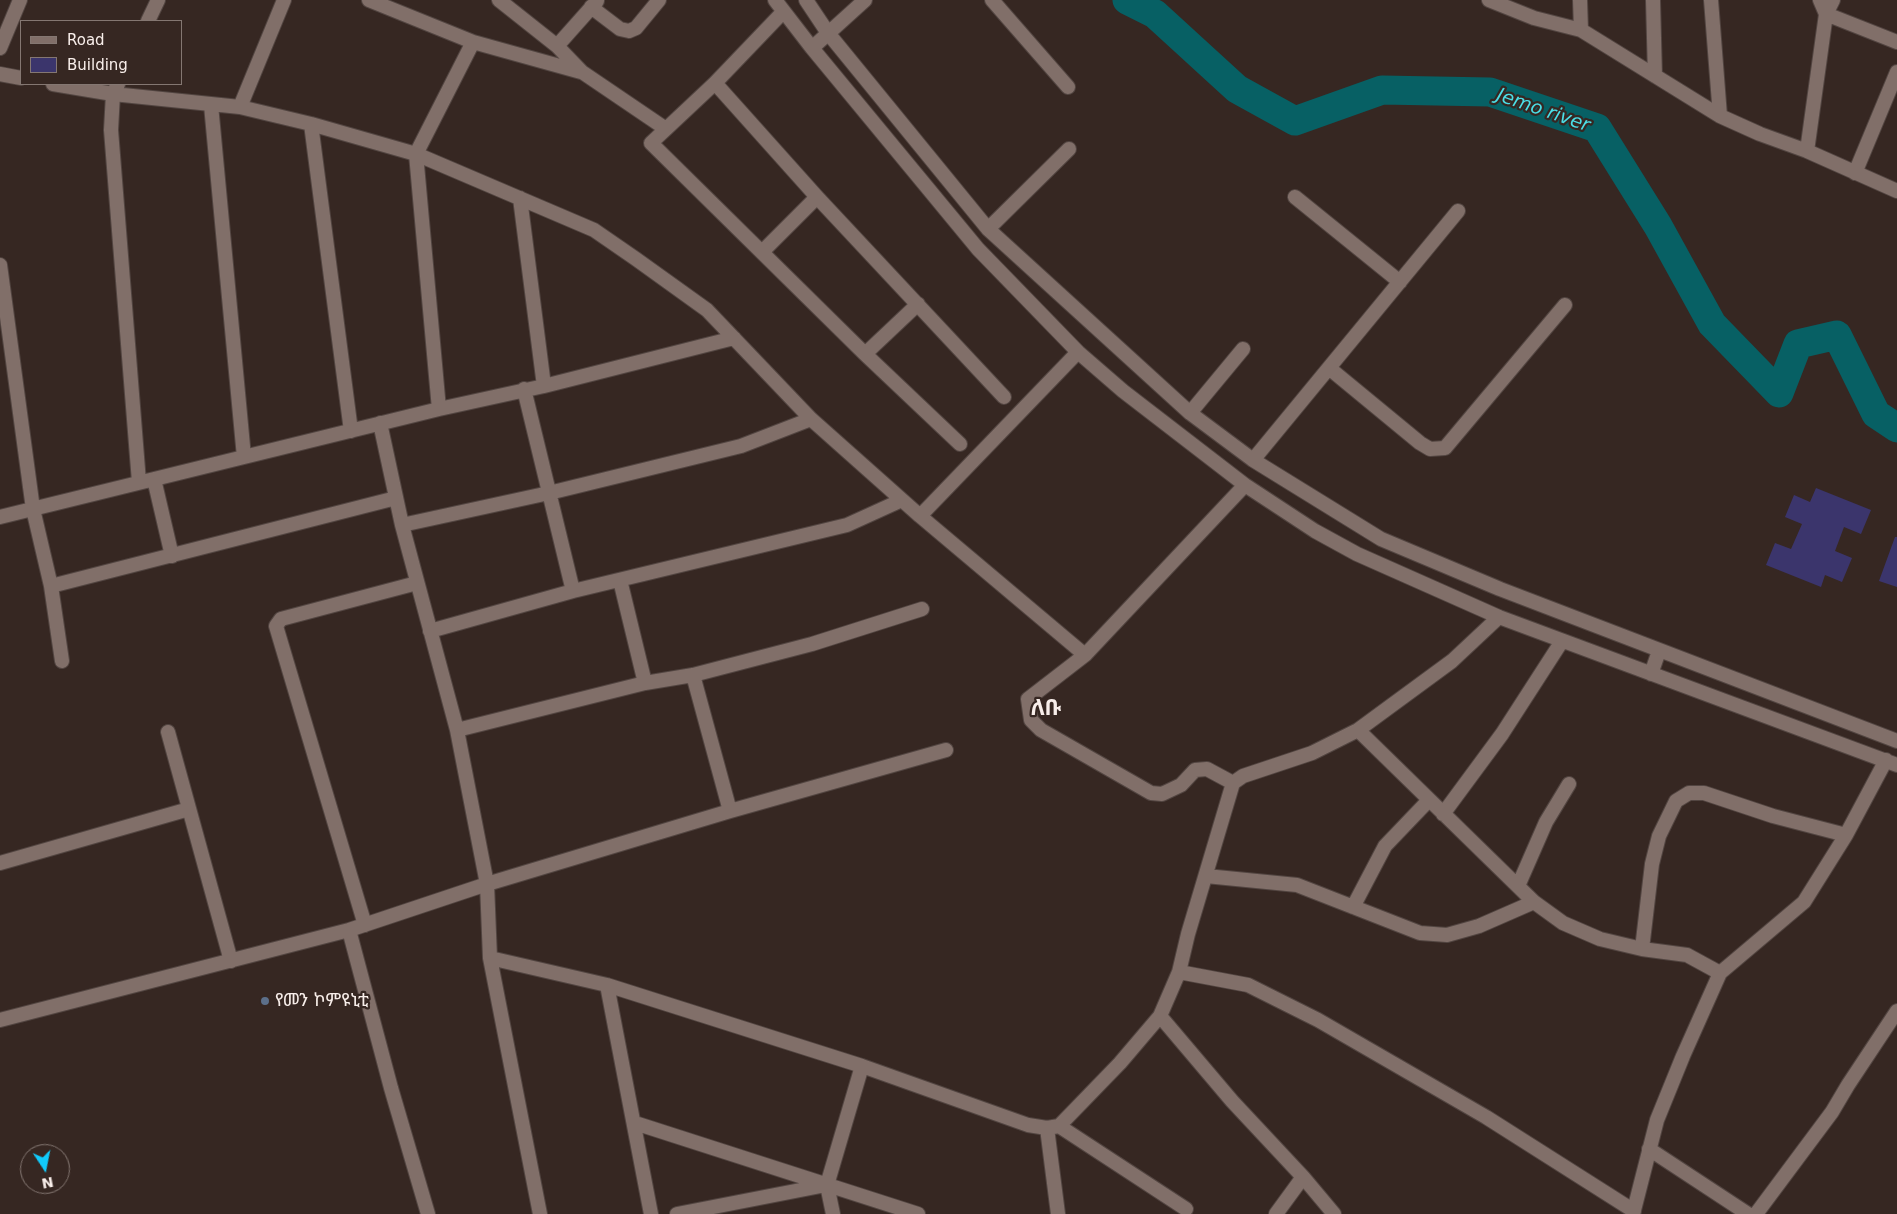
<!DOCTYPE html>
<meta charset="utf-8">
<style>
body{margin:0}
#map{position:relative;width:1897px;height:1214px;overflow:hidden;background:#362722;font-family:"DejaVu Sans",sans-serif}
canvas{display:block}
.legend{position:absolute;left:20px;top:20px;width:162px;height:65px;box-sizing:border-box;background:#362722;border:1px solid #847772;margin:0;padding:6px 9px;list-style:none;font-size:15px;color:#f8eeea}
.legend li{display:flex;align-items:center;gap:10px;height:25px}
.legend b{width:25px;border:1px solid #847772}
.north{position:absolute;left:20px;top:1144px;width:50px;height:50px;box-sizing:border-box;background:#362722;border:1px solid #847772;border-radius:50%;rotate:169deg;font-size:14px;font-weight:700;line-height:20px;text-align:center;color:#f8eeea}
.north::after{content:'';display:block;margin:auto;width:18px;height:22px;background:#11cafa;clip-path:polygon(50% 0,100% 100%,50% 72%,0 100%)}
</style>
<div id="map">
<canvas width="1897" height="1214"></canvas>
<ul class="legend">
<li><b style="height:6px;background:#816f69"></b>Road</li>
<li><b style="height:14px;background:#3b356c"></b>Building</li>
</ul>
<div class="north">N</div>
</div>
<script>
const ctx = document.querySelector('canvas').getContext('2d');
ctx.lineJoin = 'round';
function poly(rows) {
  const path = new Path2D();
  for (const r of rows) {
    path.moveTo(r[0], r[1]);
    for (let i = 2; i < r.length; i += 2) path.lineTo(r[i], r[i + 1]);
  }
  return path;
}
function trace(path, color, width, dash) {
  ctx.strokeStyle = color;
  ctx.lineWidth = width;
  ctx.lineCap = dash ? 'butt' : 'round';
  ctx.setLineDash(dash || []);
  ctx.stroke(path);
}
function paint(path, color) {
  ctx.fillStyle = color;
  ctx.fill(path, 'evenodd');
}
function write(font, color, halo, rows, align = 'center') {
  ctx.font = font + ' "DejaVu Sans","Noto Sans Ethiopic",sans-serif';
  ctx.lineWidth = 4.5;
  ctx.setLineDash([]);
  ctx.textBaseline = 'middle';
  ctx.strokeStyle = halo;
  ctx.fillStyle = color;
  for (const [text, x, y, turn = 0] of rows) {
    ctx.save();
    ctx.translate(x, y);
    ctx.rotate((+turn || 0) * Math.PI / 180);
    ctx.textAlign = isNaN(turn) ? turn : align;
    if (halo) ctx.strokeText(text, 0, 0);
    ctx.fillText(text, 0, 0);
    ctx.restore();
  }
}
trace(poly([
 [1127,0,1155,14,1237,89,1295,121,1382,90,1490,92,1597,128,1658,226,1712,324,1779,393,1798,344,1837,335,1876,414,1897,428]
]), '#076064', 29);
paint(poly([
 [1816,488,1871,510,1861,534,1844,527,1835,551,1852,558,1842,582,1825,575,1821,587,1766,565,1775,543,1791,549,1802,524,1785,517,1794,495,1810,502],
 [1895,537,1897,537,1897,587,1879,581]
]), '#3b356c');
const minor = poly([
 [369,0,473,42,416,154,439,409],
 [499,0,557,46,582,72,666,129,651,143,865,354,960,444],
 [775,0,812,48,978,249,1078,352,1123,391,1245,485,1315,531,1357,554,1499,617,1897,765],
 [806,0,828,33,988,229,1190,413,1253,460,1381,539,1500,589,1897,741],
 [992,0,1068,87],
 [1489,0,1534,18,1581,30,1720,116,1760,134,1807,151,1826,14,1820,0],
 [1580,0,1581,30],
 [1653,0,1655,76],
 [1711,0,1720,116],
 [1833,0,1826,14,1897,42],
 [591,7,620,29,629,31,636,28,659,0],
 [148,21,158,0],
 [473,42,581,72],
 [557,46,597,1],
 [0,48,20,0],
 [812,48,865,0],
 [0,74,21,78],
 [715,83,783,12],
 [53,84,113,94,240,107,311,124,416,154,594,230,636,259,707,310,811,419,920,516,1085,655,1245,485],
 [118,84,113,94,111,130,139,482],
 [211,105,244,457],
 [240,107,284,0],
 [311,124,351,431],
 [666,129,715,83,817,197,1004,397],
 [1807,151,1897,191],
 [1855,173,1897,72],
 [1295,197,1400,282],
 [988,229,1069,149],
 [762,252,817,197],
 [0,265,33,509,51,586,62,661],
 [865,354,918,304],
 [1329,368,1420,443,1430,449,1445,448,1565,305],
 [544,386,734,338],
 [524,389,573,591],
 [1190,413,1243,349],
 [380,423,402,525,457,730,487,884,490,958,540,1214],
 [1253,460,1458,211],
 [154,479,172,556],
 [920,516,1078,352],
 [0,517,439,409,544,386,520,198],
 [402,525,549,493,741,446,811,419],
 [620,580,645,683],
 [51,586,396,498],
 [430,631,573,591,847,525,902,500],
 [1085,655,1028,699,1031,720,1041,730,1151,793,1162,794,1181,785,1195,770,1207,769,1233,783],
 [1651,674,1659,651],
 [693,675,730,811],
 [457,730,645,683,693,675,812,644,922,609],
 [1358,730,1534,902,1563,923,1600,939,1642,949,1687,955,1720,973],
 [168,732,231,961],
 [1443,814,1502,734,1562,641],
 [0,863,189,809],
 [1206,876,1297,885,1420,933,1447,935,1479,926,1534,902],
 [1518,886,1546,822,1569,784],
 [1353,907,1385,846,1429,800],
 [365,925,276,626,281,619,417,583],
 [349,930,391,1088,428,1214],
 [1642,949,1652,864,1659,836,1676,801,1689,793,1704,793,1773,816,1846,835],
 [490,958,607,985,862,1066,1028,1125,1047,1128,1059,1126,1120,1063,1160,1016,1179,972,1188,934,1233,783,1243,776,1312,753,1358,730,1452,661,1499,617],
 [1179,972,1248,985,1318,1020,1486,1117,1634,1211],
 [607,985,651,1214],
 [1160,1016,1232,1101,1303,1177,1334,1214],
 [0,1020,349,930,487,884,730,811,946,750],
 [635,1123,918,1214],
 [1059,1126,1186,1209],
 [1047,1128,1058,1214],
 [1649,1149,1748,1214],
 [677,1214,826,1185],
 [833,1214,827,1185,862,1066],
 [1276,1214,1303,1177],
 [1633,1214,1657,1120,1683,1056,1720,973,1804,902,1846,835,1886,760],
 [1756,1214,1832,1112,1848,1085,1897,1011]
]);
trace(minor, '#524541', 16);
trace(minor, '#816f69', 14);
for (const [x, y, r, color] of [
 [265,1001,5,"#5c6f8a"]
]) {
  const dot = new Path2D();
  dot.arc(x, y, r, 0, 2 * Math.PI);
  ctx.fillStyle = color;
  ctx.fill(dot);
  trace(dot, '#362722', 2);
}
write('18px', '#f8eeea', '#362722', [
 ["የመን ኮምዩኒቲ",275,1001]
], 'left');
write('italic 19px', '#4bdee6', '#362722', [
 ["Jemo river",1543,111,19]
]);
write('bold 22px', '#f8eeea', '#362722', [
 ["ለቡ",1046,709]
]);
</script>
